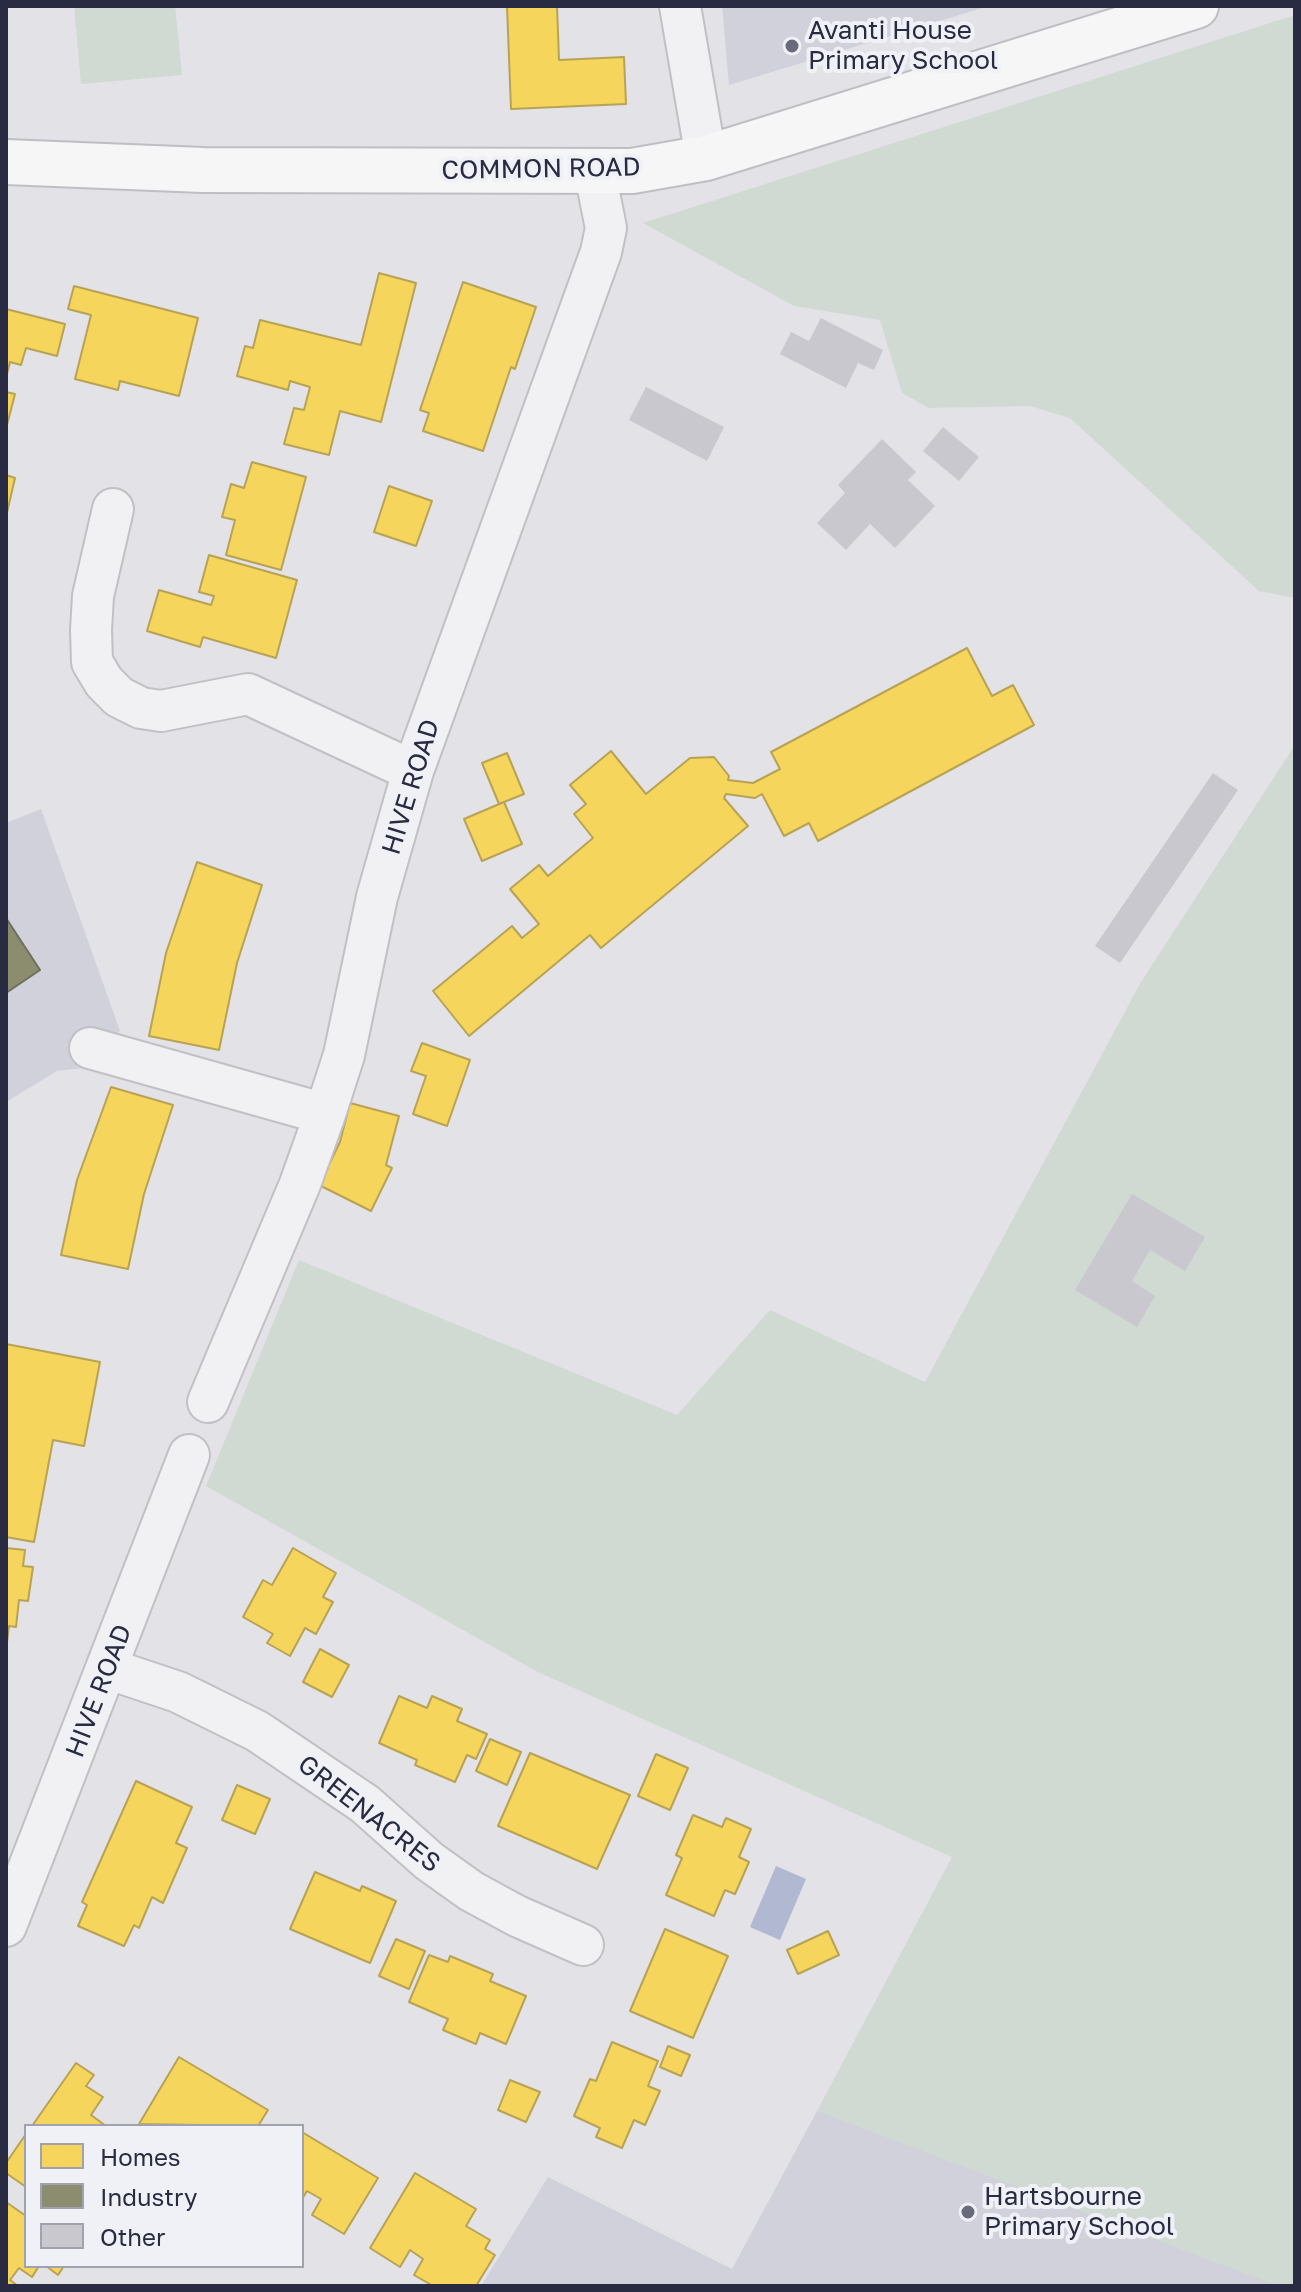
<!DOCTYPE html>
<style>
body{margin:0}
#map{position:relative;width:1301px;height:2292px;overflow:hidden;background:#e2e2e7;font-family:"Golos Text",sans-serif}
canvas{display:block}
.frame{position:absolute;inset:0;border:8px solid #282b41;pointer-events:none}
.legend{position:absolute;left:24px;top:2124px;width:280px;height:144px;box-sizing:border-box;background:#f0f1f7;border:2px solid #a0a2ae;margin:0;padding:10px 14px;list-style:none;font-size:24px;color:#282b41}
.legend li{display:flex;align-items:center;gap:16px;height:40px}
.legend b{width:40px;border:2px solid #a0a2ae}
</style>
<div id="map">
<canvas width="1301" height="2292"></canvas>
<div class="frame"></div>
<ul class="legend">
<li><b style="height:22px;background:#f6d55c"></b>Homes</li>
<li><b style="height:22px;background:#8c8c6e"></b>Industry</li>
<li><b style="height:22px;background:#c8c8ce"></b>Other</li>
</ul>
</div>
<script>
const ctx = document.querySelector('canvas').getContext('2d');
ctx.lineJoin = 'round';
function paint(path, color) {
  ctx.fillStyle = color;
  ctx.fill(path, 'evenodd');
}
function poly(rows) {
  const path = new Path2D();
  for (const r of rows) {
    path.moveTo(r[0], r[1]);
    for (let i = 2; i < r.length; i += 2) path.lineTo(r[i], r[i + 1]);
  }
  return path;
}
function trace(path, color, width, dash) {
  ctx.strokeStyle = color;
  ctx.lineWidth = width;
  ctx.lineCap = dash ? 'butt' : 'round';
  ctx.setLineDash(dash || []);
  ctx.stroke(path);
}
function write(font, color, halo, rows, align = 'center') {
  ctx.font = font + ' "Golos Text",sans-serif';
  ctx.lineWidth = 8;
  ctx.setLineDash([]);
  ctx.textBaseline = 'middle';
  ctx.strokeStyle = halo;
  ctx.fillStyle = color;
  for (const [text, x, y, turn = 0] of rows) {
    ctx.save();
    ctx.translate(x, y);
    ctx.rotate((+turn || 0) * Math.PI / 180);
    ctx.textAlign = isNaN(turn) ? turn : align;
    if (halo) ctx.strokeText(text, 0, 0);
    ctx.fillText(text, 0, 0);
    ctx.restore();
  }
}
paint(poly([
 [722,6,989,6,729,85],
 [41,809,120,1031,83,1068,57,1071,6,1102,6,823],
 [817,2111,1295,2246,1295,2286,481,2286,548,2177,732,2269]
]), '#d0d1da');
paint(poly([
 [74,6,175,6,182,75,81,84],
 [1295,15,1295,598,1259,591,1070,418,1030,406,929,408,902,393,880,320,794,306,643,223],
 [1295,745,1295,2286,1278,2286,817,2111,952,1857,538,1672,206,1486,299,1260,677,1415,770,1310,925,1382,1141,982]
]), '#d0dad2');
paint(poly([
 [776,1866,806,1879,780,1940,750,1927]
]), '#b0b8d2');
const homes = poly([
 [507,6,557,6,559,60,624,57,626,104,511,109,507,6],
 [379,273,416,283,381,422,340,411,329,455,284,444,294,408,304,410,310,387,290,381,288,390,237,376,245,346,253,348,260,320,361,345,379,273],
 [463,282,536,307,515,369,511,367,483,451,423,431,429,413,420,410,463,282],
 [74,286,198,318,179,396,120,381,118,390,75,379,91,315,68,309,74,286],
 [6,309,65,324,57,356,26,348,21,365,10,362,6,378,6,309],
 [6,392,15,394,7,425,6,425,6,392],
 [252,462,306,477,281,570,226,555,235,520,222,517,231,484,244,488,252,462],
 [6,475,15,478,6,517,6,475],
 [389,486,432,501,416,546,374,532,389,486],
 [209,555,297,580,276,658,203,637,200,647,147,631,159,590,211,605,214,596,199,592,209,555],
 [967,648,992,696,1013,685,1034,725,818,841,809,823,784,836,762,794,755,798,726,794,724,798,748,826,601,948,590,935,469,1036,433,991,512,926,522,938,539,924,510,889,539,865,548,876,593,838,574,814,586,804,570,785,611,751,646,794,690,758,714,757,729,776,728,780,753,783,780,769,771,752,967,648],
 [507,753,524,794,499,804,482,763,507,753],
 [504,802,522,844,482,861,464,819,504,802],
 [197,862,262,885,237,963,219,1050,149,1036,166,953,197,862],
 [422,1043,470,1060,447,1126,413,1114,426,1076,411,1071,422,1043],
 [111,1087,173,1105,144,1194,128,1269,61,1255,77,1180,111,1087],
 [350,1103,399,1116,386,1165,392,1168,371,1211,319,1185,340,1142,350,1103],
 [6,1344,100,1362,84,1446,53,1440,34,1542,6,1537,6,1344],
 [6,1548,25,1550,23,1566,33,1567,28,1601,19,1600,16,1627,9,1626,7,1643,6,1548],
 [293,1548,336,1573,323,1597,333,1602,316,1634,305,1628,290,1656,267,1643,273,1634,243,1617,263,1580,272,1585,293,1548],
 [320,1649,349,1665,332,1697,303,1682,320,1649],
 [399,1696,427,1708,432,1696,462,1709,457,1721,487,1734,476,1759,467,1755,455,1782,415,1765,417,1760,379,1743,399,1696],
 [490,1739,521,1752,507,1785,476,1771,490,1739],
 [530,1753,630,1795,597,1869,498,1826,530,1753],
 [656,1754,688,1768,670,1810,638,1796,656,1754],
 [136,1781,192,1807,176,1843,187,1848,163,1903,152,1897,139,1928,134,1925,124,1946,78,1926,87,1905,82,1902,136,1781],
 [237,1785,270,1799,255,1834,222,1820,237,1785],
 [693,1815,722,1827,726,1818,751,1829,739,1857,749,1862,735,1894,725,1890,714,1916,666,1895,682,1858,676,1855,693,1815],
 [315,1872,360,1891,362,1886,396,1901,370,1963,290,1929,315,1872],
 [665,1929,728,1956,693,2038,630,2011,665,1929],
 [828,1931,839,1955,798,1974,787,1950,828,1931],
 [396,1939,425,1951,409,1989,379,1976,396,1939],
 [429,1955,448,1962,450,1956,493,1974,490,1981,526,1996,506,2044,480,2033,476,2044,443,2030,448,2019,409,2002,429,1955],
 [612,2042,658,2061,648,2086,660,2091,645,2125,634,2120,622,2148,596,2137,600,2128,574,2116,590,2079,596,2081,612,2042],
 [668,2046,690,2055,681,2076,660,2067,668,2046],
 [179,2057,268,2110,258,2126,139,2124,179,2057],
 [76,2063,94,2075,86,2086,103,2097,91,2115,106,2126,32,2126,76,2063],
 [510,2080,540,2092,526,2122,498,2110,510,2080],
 [302,2132,378,2178,344,2234,312,2215,321,2199,307,2191,302,2199,302,2132],
 [26,2134,26,2187,6,2173,6,2163,26,2134],
 [415,2173,476,2209,466,2226,490,2240,485,2249,495,2255,476,2286,433,2286,414,2275,423,2259,410,2250,400,2267,370,2248,415,2173],
 [6,2202,26,2216,26,2266,39,2266,32,2277,19,2268,10,2280,18,2286,6,2286,6,2202],
 [46,2266,64,2266,58,2275,46,2266]
]);
paint(homes, '#f6d55c');
trace(homes, '#b8a254', 2);
const industry = poly([
 [6,918,40,970,6,993,6,918]
]);
paint(industry, '#8c8c6e');
trace(industry, '#6e6f60', 2);
paint(poly([
 [821,318,883,350,874,370,858,363,846,388,780,354,791,332,809,341],
 [646,387,724,427,707,461,629,420],
 [943,427,979,457,959,481,923,451],
 [882,439,916,472,908,480,935,506,895,548,870,524,846,550,817,523,845,493,838,485],
 [1213,773,1238,790,1120,963,1095,946],
 [1132,1194,1205,1237,1185,1271,1150,1250,1132,1281,1155,1296,1137,1327,1075,1290]
]), '#c8c8ce');
const street = poly([
 [680,6,706,158],
 [113,509,93,596,91,630,92,662,104,682,119,697,141,708,161,711,248,694,413,771],
 [90,1048,325,1114],
 [208,1402,300,1184,325,1114,344,1055,377,897,413,771,601,252,606,228,595,173],
 [109,1669,178,1692,257,1731,365,1804,429,1861,471,1891,517,1916,583,1945],
 [6,1926,189,1455]
]);
const primary = poly([
 [6,162,203,170,632,171,706,158,1196,6]
]);
trace(street, '#c0c0c5', 44);
trace(primary, '#bebfc5', 48);
trace(street, '#f1f1f4', 40);
trace(primary, '#f6f6f6', 44);
for (const [x, y, r, color] of [
 [792,46,8,"#696b7b"],
 [968,2212,8,"#696b7b"]
]) {
  const dot = new Path2D();
  dot.arc(x, y, r, 0, 2 * Math.PI);
  ctx.fillStyle = color;
  ctx.fill(dot);
  trace(dot, '#f0f1f7', 3);
}
write('26px', '#282b41', '#f0f1f7', [
 ["Avanti House",808,31],
 ["Primary School",808,61],
 ["Hartsbourne",984,2197],
 ["Primary School",984,2227]
], 'left');
write('26px', '#282b41', '#f0f1f7', [
 ["COMMON ROAD",541,169,-1],
 ["HIVE ROAD",411,787,-73],
 ["HIVE ROAD",99,1691,-69],
 ["GREENACRES",369,1814,38]
]);
</script>
